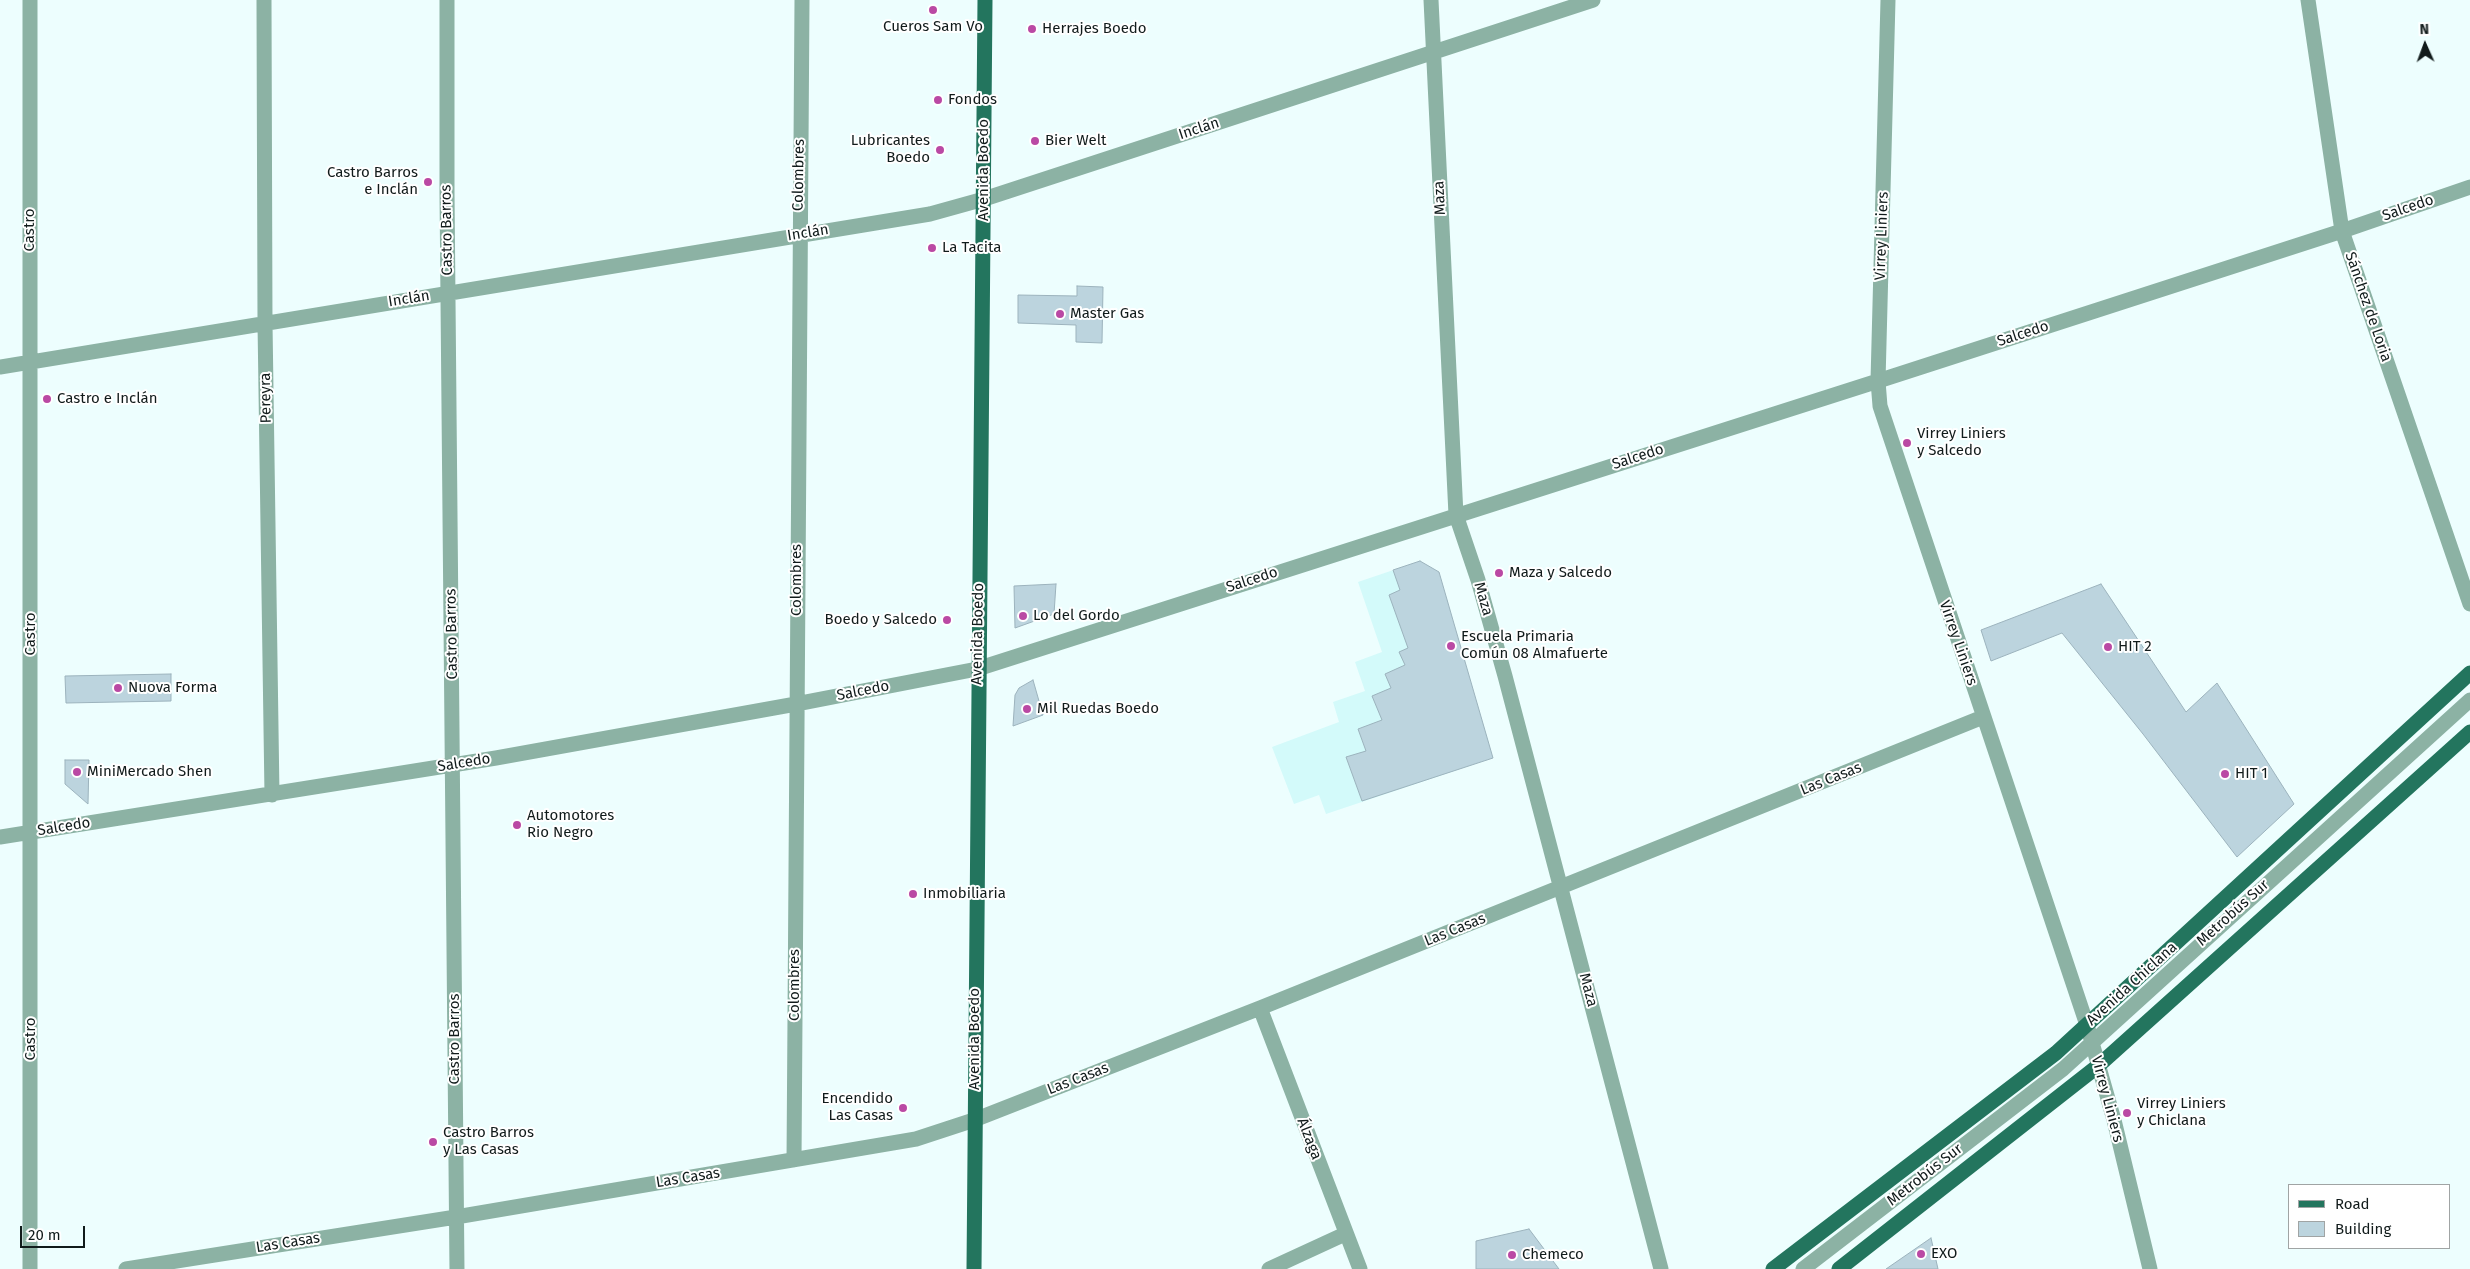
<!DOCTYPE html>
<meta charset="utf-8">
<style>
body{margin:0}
#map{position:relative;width:2470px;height:1269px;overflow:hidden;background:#edfefe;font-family:"Fira Sans",sans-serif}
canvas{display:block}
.legend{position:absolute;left:2288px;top:1184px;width:162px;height:65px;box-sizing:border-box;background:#fff;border:1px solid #a0a4a4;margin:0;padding:6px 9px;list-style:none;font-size:15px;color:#111b1b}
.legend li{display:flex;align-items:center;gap:10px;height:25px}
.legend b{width:25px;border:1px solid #a0a4a4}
.north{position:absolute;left:2400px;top:20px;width:50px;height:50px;-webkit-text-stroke:4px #fff;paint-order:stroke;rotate:358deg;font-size:14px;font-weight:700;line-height:20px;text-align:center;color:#111b1b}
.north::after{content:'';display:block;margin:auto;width:18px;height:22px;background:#111b1b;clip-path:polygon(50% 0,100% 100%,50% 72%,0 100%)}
.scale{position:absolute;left:20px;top:1226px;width:65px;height:22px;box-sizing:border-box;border:2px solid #111b1b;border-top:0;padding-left:6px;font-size:15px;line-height:18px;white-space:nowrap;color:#111b1b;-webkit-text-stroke:4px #fff;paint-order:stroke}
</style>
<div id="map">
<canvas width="2470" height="1269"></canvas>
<ul class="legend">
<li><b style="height:6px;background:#23755e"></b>Road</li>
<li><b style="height:14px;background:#bcd4de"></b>Building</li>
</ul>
<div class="north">N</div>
<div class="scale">20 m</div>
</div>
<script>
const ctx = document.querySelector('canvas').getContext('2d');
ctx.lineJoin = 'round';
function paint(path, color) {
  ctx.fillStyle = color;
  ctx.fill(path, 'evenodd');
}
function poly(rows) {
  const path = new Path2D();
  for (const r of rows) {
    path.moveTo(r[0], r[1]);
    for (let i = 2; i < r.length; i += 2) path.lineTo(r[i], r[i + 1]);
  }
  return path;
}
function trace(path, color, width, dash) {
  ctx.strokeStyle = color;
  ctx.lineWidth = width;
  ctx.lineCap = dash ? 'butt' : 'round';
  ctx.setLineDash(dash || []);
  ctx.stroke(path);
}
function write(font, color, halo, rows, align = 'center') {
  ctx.font = font + ' "Fira Sans",sans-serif';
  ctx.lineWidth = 4;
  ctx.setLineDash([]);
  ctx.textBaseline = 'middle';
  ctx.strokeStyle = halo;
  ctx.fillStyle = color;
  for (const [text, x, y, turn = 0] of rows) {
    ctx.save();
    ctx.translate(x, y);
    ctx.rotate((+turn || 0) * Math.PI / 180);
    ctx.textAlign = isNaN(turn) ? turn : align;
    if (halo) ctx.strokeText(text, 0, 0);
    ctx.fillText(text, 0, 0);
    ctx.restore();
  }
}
paint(poly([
 [1420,561,1439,573,1493,758,1326,814,1319,795,1294,804,1272,747,1339,722,1333,702,1365,691,1355,662,1382,652,1358,582]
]), '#d3fafa');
const building = poly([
 [1077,286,1103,287,1102,343,1076,342,1076,325,1018,323,1018,295,1077,296,1077,286],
 [1420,561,1439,572,1493,758,1362,801,1346,757,1366,751,1358,729,1382,720,1372,696,1391,688,1385,674,1405,665,1399,652,1408,648,1389,595,1400,590,1393,570,1420,561],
 [1056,584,1054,614,1015,628,1014,586,1056,584],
 [2101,584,2186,712,2217,683,2294,804,2237,857,2143,734,2062,633,1991,661,1981,630,2101,584],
 [171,674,171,701,66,703,65,676,171,674],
 [1033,680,1043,715,1013,726,1015,695,1019,688,1033,680],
 [65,760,89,760,88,804,65,784,65,760],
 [1529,1229,1559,1269,1476,1269,1476,1241,1529,1229],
 [1931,1238,1938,1269,1886,1269,1931,1238]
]);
paint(building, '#bcd4de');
trace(building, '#9cb3bd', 1);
trace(poly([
 [30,0,30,1269],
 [264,0,265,323,272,795],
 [447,0,447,192,457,1269],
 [1431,0,1456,515,1478,580,1505,676,1661,1269],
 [1888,0,1878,381,1880,406,2087,1025,2114,1120,2150,1269],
 [2308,0,2342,231,2470,604],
 [0,367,930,214,984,199,1593,0],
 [0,837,496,758,796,704,977,669,1878,381,2342,231,2470,187],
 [1260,1008,1360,1269],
 [794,1160,802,0],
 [126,1269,456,1217,916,1139,974,1120,1260,1008,1983,717],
 [1269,1269,1345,1234],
 [1803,1269,2063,1069,2470,700]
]), '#8cb2a4', 15);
trace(poly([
 [974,1269,985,0],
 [1773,1269,2056,1053,2470,673],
 [1839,1269,2098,1066,2470,732]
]), '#23755e', 15);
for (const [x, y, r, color] of [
 [933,10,5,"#ba49a4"],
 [1032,29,5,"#ba49a4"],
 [938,100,5,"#ba49a4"],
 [1035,141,5,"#ba49a4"],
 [940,150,5,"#ba49a4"],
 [428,182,5,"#ba49a4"],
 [932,248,5,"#ba49a4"],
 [1060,314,5,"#ba49a4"],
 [47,399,5,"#ba49a4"],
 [1907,443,5,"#ba49a4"],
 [1499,573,5,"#ba49a4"],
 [1023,616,5,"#ba49a4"],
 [947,620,5,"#ba49a4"],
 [1451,646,5,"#ba49a4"],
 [2108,647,5,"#ba49a4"],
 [118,688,5,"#ba49a4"],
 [1027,709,5,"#ba49a4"],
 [77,772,5,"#ba49a4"],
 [2225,774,5,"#ba49a4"],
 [517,825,5,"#ba49a4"],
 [913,894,5,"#ba49a4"],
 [903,1108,5,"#ba49a4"],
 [2127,1113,5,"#ba49a4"],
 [433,1142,5,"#ba49a4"],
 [1921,1254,5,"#ba49a4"],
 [1512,1255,5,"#ba49a4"]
]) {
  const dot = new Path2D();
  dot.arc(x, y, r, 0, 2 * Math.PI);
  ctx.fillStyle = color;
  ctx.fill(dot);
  trace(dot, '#fff', 2);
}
write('15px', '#111b1b', '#fff', [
 ["Cueros Sam Vo",933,27,"center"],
 ["Herrajes Boedo",1042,29],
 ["Fondos",948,100],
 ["Lubricantes",930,141,"right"],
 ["Boedo",930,158,"right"],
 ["Bier Welt",1045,141],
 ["Castro Barros",418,173,"right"],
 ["e Inclán",418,190,"right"],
 ["La Tacita",942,248],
 ["Master Gas",1070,314],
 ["Castro e Inclán",57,399],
 ["Virrey Liniers",1917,434],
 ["y Salcedo",1917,451],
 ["Maza y Salcedo",1509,573],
 ["Lo del Gordo",1033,616],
 ["Boedo y Salcedo",937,620,"right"],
 ["Escuela Primaria",1461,637],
 ["Común 08 Almafuerte",1461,654],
 ["HIT 2",2118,647],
 ["Nuova Forma",128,688],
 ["Mil Ruedas Boedo",1037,709],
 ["MiniMercado Shen",87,772],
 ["HIT 1",2235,774],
 ["Automotores",527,816],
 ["Rio Negro",527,833],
 ["Inmobiliaria",923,894],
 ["Encendido",893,1099,"right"],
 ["Las Casas",893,1116,"right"],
 ["Virrey Liniers",2137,1104],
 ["y Chiclana",2137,1121],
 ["Castro Barros",443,1133],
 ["y Las Casas",443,1150],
 ["EXO",1931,1254],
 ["Chemeco",1522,1255]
], 'left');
write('15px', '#111b1b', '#fff', [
 ["Inclán",1199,129,-18],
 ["Avenida Boedo",984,170,-90],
 ["Colombres",799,175,-89],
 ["Maza",1440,198,-93],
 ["Salcedo",2408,208,-19],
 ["Castro",30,230,-90],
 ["Castro Barros",447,230,-91],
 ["Inclán",808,233,-9],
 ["Virrey Liniers",1882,236,-88],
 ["Inclán",409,299,-9],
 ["Sánchez de Loria",2368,307,71],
 ["Salcedo",2023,334,-18],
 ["Pereyra",266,398,-91],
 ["Salcedo",1638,457,-18],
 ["Colombres",797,580,-90],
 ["Salcedo",1252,580,-18],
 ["Maza",1483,599,74],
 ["Castro",31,634,-90],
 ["Castro Barros",452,634,-91],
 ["Avenida Boedo",978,634,-89],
 ["Virrey Liniers",1958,643,71],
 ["Salcedo",863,691,-11],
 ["Salcedo",464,763,-9],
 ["Las Casas",1831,779,-22],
 ["Salcedo",64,827,-9],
 ["Metrobús Sur",2233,913,-42],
 ["Las Casas",1455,930,-22],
 ["Avenida Chiclana",2132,984,-42],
 ["Colombres",795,985,-90],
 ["Maza",1588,990,75],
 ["Castro",31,1039,-90],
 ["Castro Barros",455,1039,-90],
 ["Avenida Boedo",975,1039,-90],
 ["Las Casas",1078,1079,-21],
 ["Virrey Liniers",2107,1099,75],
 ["Álzaga",1309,1139,69],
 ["Metrobús Sur",1925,1175,-38],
 ["Las Casas",688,1178,-9],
 ["Las Casas",288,1243,-9]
]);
</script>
